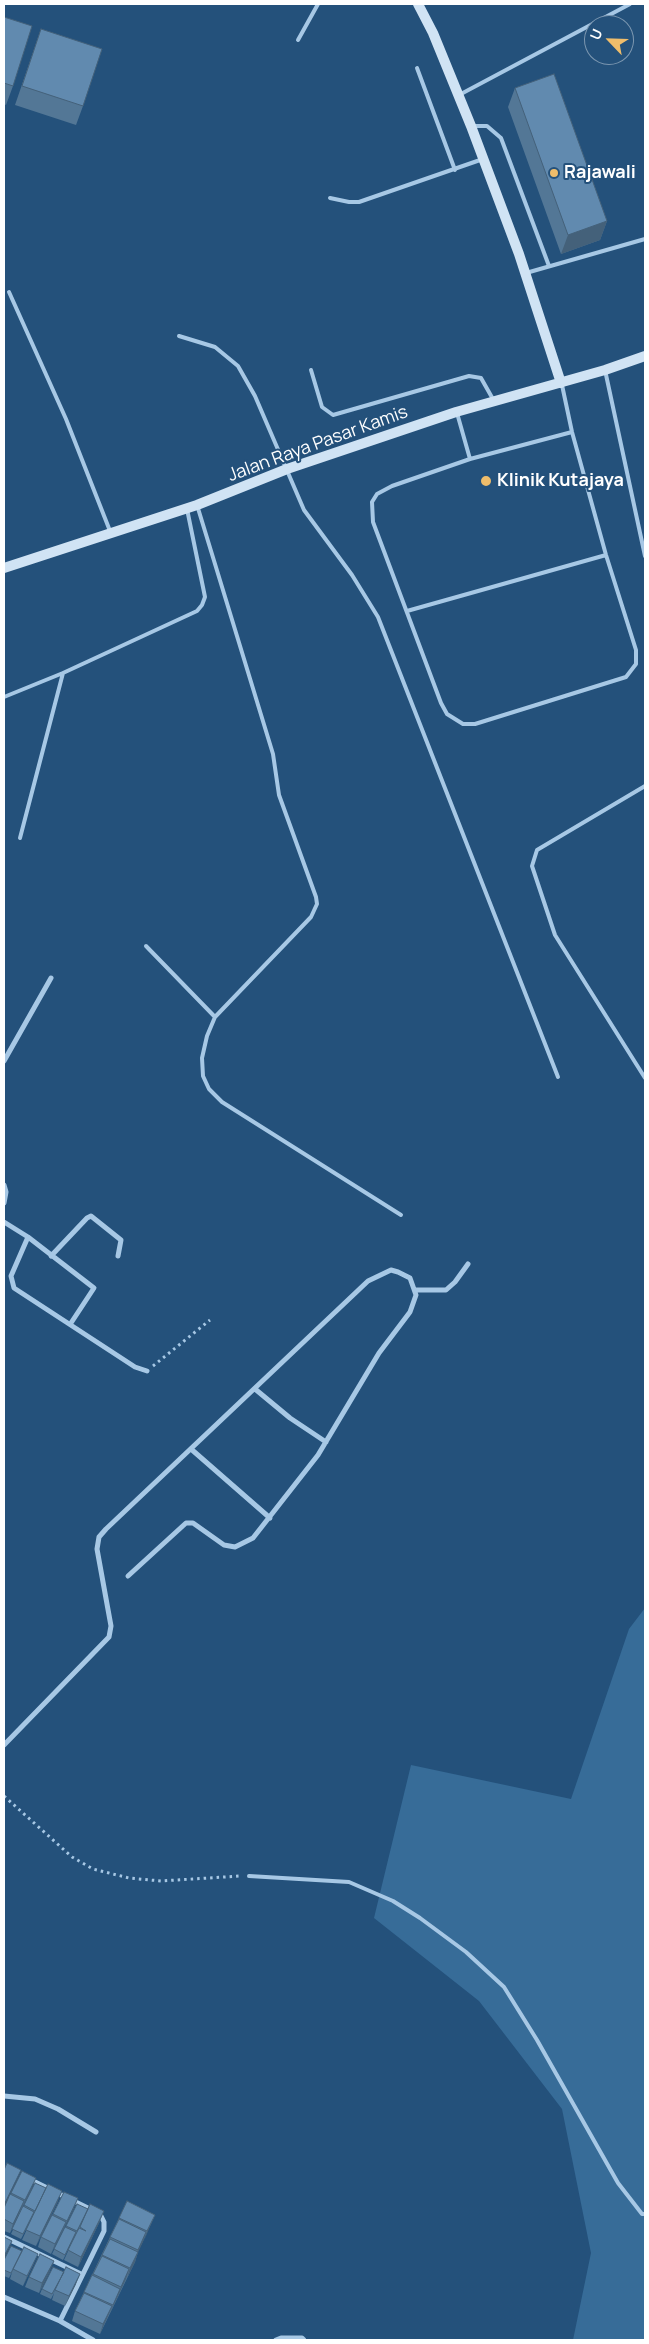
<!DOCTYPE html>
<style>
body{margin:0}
#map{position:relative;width:649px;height:2344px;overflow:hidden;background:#24517b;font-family:Manrope,sans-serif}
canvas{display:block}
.frame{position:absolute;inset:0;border:5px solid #fff;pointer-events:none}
.north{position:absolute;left:584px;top:15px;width:50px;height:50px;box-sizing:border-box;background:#24517b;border:1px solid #7c97b0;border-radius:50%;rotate:294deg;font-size:14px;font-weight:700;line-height:20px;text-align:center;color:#fff}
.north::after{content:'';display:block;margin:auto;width:18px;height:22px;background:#efbd6b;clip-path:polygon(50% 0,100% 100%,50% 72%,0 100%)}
</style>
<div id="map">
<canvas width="649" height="2344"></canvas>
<div class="frame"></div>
<div class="north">U</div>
</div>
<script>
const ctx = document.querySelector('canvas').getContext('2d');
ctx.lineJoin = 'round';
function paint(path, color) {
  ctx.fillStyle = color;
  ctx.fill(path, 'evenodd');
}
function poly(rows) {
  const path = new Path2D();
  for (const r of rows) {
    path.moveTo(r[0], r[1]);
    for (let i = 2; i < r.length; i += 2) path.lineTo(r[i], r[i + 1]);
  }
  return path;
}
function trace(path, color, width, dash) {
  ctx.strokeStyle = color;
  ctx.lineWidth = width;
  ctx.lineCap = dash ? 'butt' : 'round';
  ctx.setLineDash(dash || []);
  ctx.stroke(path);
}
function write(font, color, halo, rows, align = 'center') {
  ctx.font = font + ' Manrope,sans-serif';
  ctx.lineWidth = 4;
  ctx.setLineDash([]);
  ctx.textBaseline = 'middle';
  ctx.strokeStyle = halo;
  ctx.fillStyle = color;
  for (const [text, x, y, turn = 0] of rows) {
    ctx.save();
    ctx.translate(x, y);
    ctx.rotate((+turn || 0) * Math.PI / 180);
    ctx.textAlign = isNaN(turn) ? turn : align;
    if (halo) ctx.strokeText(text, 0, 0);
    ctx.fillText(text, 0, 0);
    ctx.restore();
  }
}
paint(poly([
 [645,1608,645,2340,573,2340,591,2253,562,2109,479,2001,374,1918,411,1765,571,1799,629,1629]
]), '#376c98');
trace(poly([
 [153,1366,210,1320],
 [4,1796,72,1857,93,1869,129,1878,161,1881,240,1876]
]), '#a7c8e5', 3, [2.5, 4]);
trace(poly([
 [298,40,318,4],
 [417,68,455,170],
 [459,95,630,4],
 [473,126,487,126,501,138,549,266],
 [330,198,349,202,359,202,483,159],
 [526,273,645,239],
 [9,292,66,419,110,531],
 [179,336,215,347,238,366,255,396,304,510,352,575,378,617,558,1077],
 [311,370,322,407,333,415,469,376,481,378,494,401],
 [605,370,645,556],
 [562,385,572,432,606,555,636,650,636,664,626,677,475,724,463,724,447,714,441,703,373,522,372,502,377,494,392,486,470,459,572,432],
 [457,413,470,459],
 [197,505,273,754,279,795,316,897,317,904,311,917,215,1017,207,1036,202,1058,203,1076,209,1089,222,1102,401,1215],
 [407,611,606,555],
 [63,673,197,611,202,605,205,597,187,509],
 [4,697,63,673,20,838],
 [645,786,537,850,532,866,555,935,645,1078],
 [146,946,215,1017],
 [249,1876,349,1882,393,1901,420,1918,466,1952,504,1987,537,2040,618,2183,642,2214,645,2214]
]), '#a7c8e5', 4);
trace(poly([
 [4,1061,51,978],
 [4,1185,6,1192,4,1203],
 [4,1222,28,1237,94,1288,71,1323],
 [28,1237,11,1276,14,1288,135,1367,147,1371],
 [51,1256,87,1218,91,1216,121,1240,118,1256],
 [416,1290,446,1290,455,1282,468,1264],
 [255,1389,290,1418,326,1442],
 [191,1449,270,1518],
 [4,1745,109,1637,111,1626,97,1549,99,1537,106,1529,368,1281,391,1270,398,1272,410,1278,416,1295,410,1312,379,1353,318,1455,253,1538,235,1547,224,1545,193,1523,186,1523,128,1576],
 [4,2096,35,2099,58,2109,96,2132],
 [29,2179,100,2214,104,2222,104,2231,60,2321],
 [4,2237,81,2274],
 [4,2297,60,2321,93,2340],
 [276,2340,281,2338,302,2338,304,2340]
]), '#a7c8e5', 5);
trace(poly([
 [418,4,433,33,471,126,519,254,561,383],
 [4,568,197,505,287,469,456,412,605,370,645,356]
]), '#d0e3f4', 10);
paint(poly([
 [4,17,13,86,6,105,4,104],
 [41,29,83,106,76,125,15,105],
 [515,88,607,221,600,240,561,254,508,107],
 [22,2171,32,2188,10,2233,4,2231,4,2208],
 [35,2183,58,2201,36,2246,22,2240,33,2216,21,2239,11,2234],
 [64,2192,74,2208,51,2254,38,2247,41,2237],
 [127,2201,155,2215,151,2224,138,2252,135,2262,100,2334,72,2321,75,2311],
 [77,2204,86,2214,79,2228,90,2204,100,2221,78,2267,64,2260,75,2236,63,2260,52,2254],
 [20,2256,9,2278,4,2276,4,2260],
 [34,2263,23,2286,10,2279,13,2269],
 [50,2271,39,2293,25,2287,29,2277],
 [62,2277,51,2299,40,2294,42,2289],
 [76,2284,65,2306,52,2300,55,2290]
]), '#537796');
paint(poly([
 [607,221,600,240,561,254,568,235],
 [21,2170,17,2180,4,2207,4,2205],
 [36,2178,32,2188,21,2210,25,2200],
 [62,2191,58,2201,36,2246,40,2236],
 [78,2198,74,2208,63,2231,67,2221],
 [24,2201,20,2211,10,2233,13,2224],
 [104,2211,100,2221,78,2267,81,2257],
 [155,2215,151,2224,144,2241,147,2231],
 [66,2222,62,2231,51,2254,55,2244],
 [146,2232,143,2242,134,2260,138,2250],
 [12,2241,4,2259,4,2256],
 [138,2252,135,2262,127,2278,130,2268],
 [38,2254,34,2263,23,2286,27,2276],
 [54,2261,50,2271,39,2293,42,2283],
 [129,2269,126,2279,109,2315,113,2305],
 [80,2274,76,2284,65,2306,69,2296],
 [112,2306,108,2316,100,2334,103,2324]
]), '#44617a');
const building = poly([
 [4,17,32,26,13,86,4,83,4,17],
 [41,29,102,49,83,106,22,86,41,29],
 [554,74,607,221,568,235,515,88,554,74],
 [7,2163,21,2170,4,2205,4,2170,7,2163],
 [22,2171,36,2178,25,2200,11,2193,22,2171],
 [35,2183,46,2188,35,2211,24,2205,35,2183],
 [48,2184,62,2191,40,2236,26,2230,48,2184],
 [64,2192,78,2198,67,2221,53,2214,64,2192],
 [10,2194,24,2201,13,2224,4,2219,4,2208,10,2194],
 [127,2201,155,2215,147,2231,119,2218,127,2201],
 [77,2204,88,2209,77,2231,66,2226,77,2204],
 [90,2204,104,2211,81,2257,68,2250,79,2228,86,2231,80,2227,90,2204],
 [23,2206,34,2212,23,2234,12,2229,23,2206],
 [52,2215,66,2222,55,2244,41,2237,52,2215],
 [119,2219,146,2232,138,2250,110,2237,119,2219],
 [65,2227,76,2232,65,2255,54,2249,65,2227],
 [4,2237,12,2241,4,2256,4,2237],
 [110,2239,138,2252,130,2268,102,2255,110,2239],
 [11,2246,22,2251,11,2273,4,2270,4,2260,11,2246],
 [24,2247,38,2254,27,2276,13,2269,24,2247],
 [40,2254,54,2261,42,2283,29,2277,40,2254],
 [102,2256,129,2269,121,2287,93,2274,102,2256],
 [53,2267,64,2272,52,2294,42,2289,53,2267],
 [66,2267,80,2274,69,2296,55,2290,66,2267],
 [92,2275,120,2289,113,2305,84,2292,92,2275],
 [84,2293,112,2306,103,2324,75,2311,84,2293]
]);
paint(building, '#618aaf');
trace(building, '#44617a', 1);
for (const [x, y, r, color] of [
 [554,173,5,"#efbd6b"],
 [486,481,6,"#efbd6b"]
]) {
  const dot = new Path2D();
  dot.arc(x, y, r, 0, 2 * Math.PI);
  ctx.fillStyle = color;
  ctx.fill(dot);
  trace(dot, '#24517b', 2);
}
write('bold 18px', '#fff', '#24517b', [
 ["Rajawali",564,173],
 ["Klinik Kutajaya",497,481]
], 'left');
write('18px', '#fff', '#24517b', [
 ["Jalan Raya Pasar Kamis",318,444,-20]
]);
</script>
